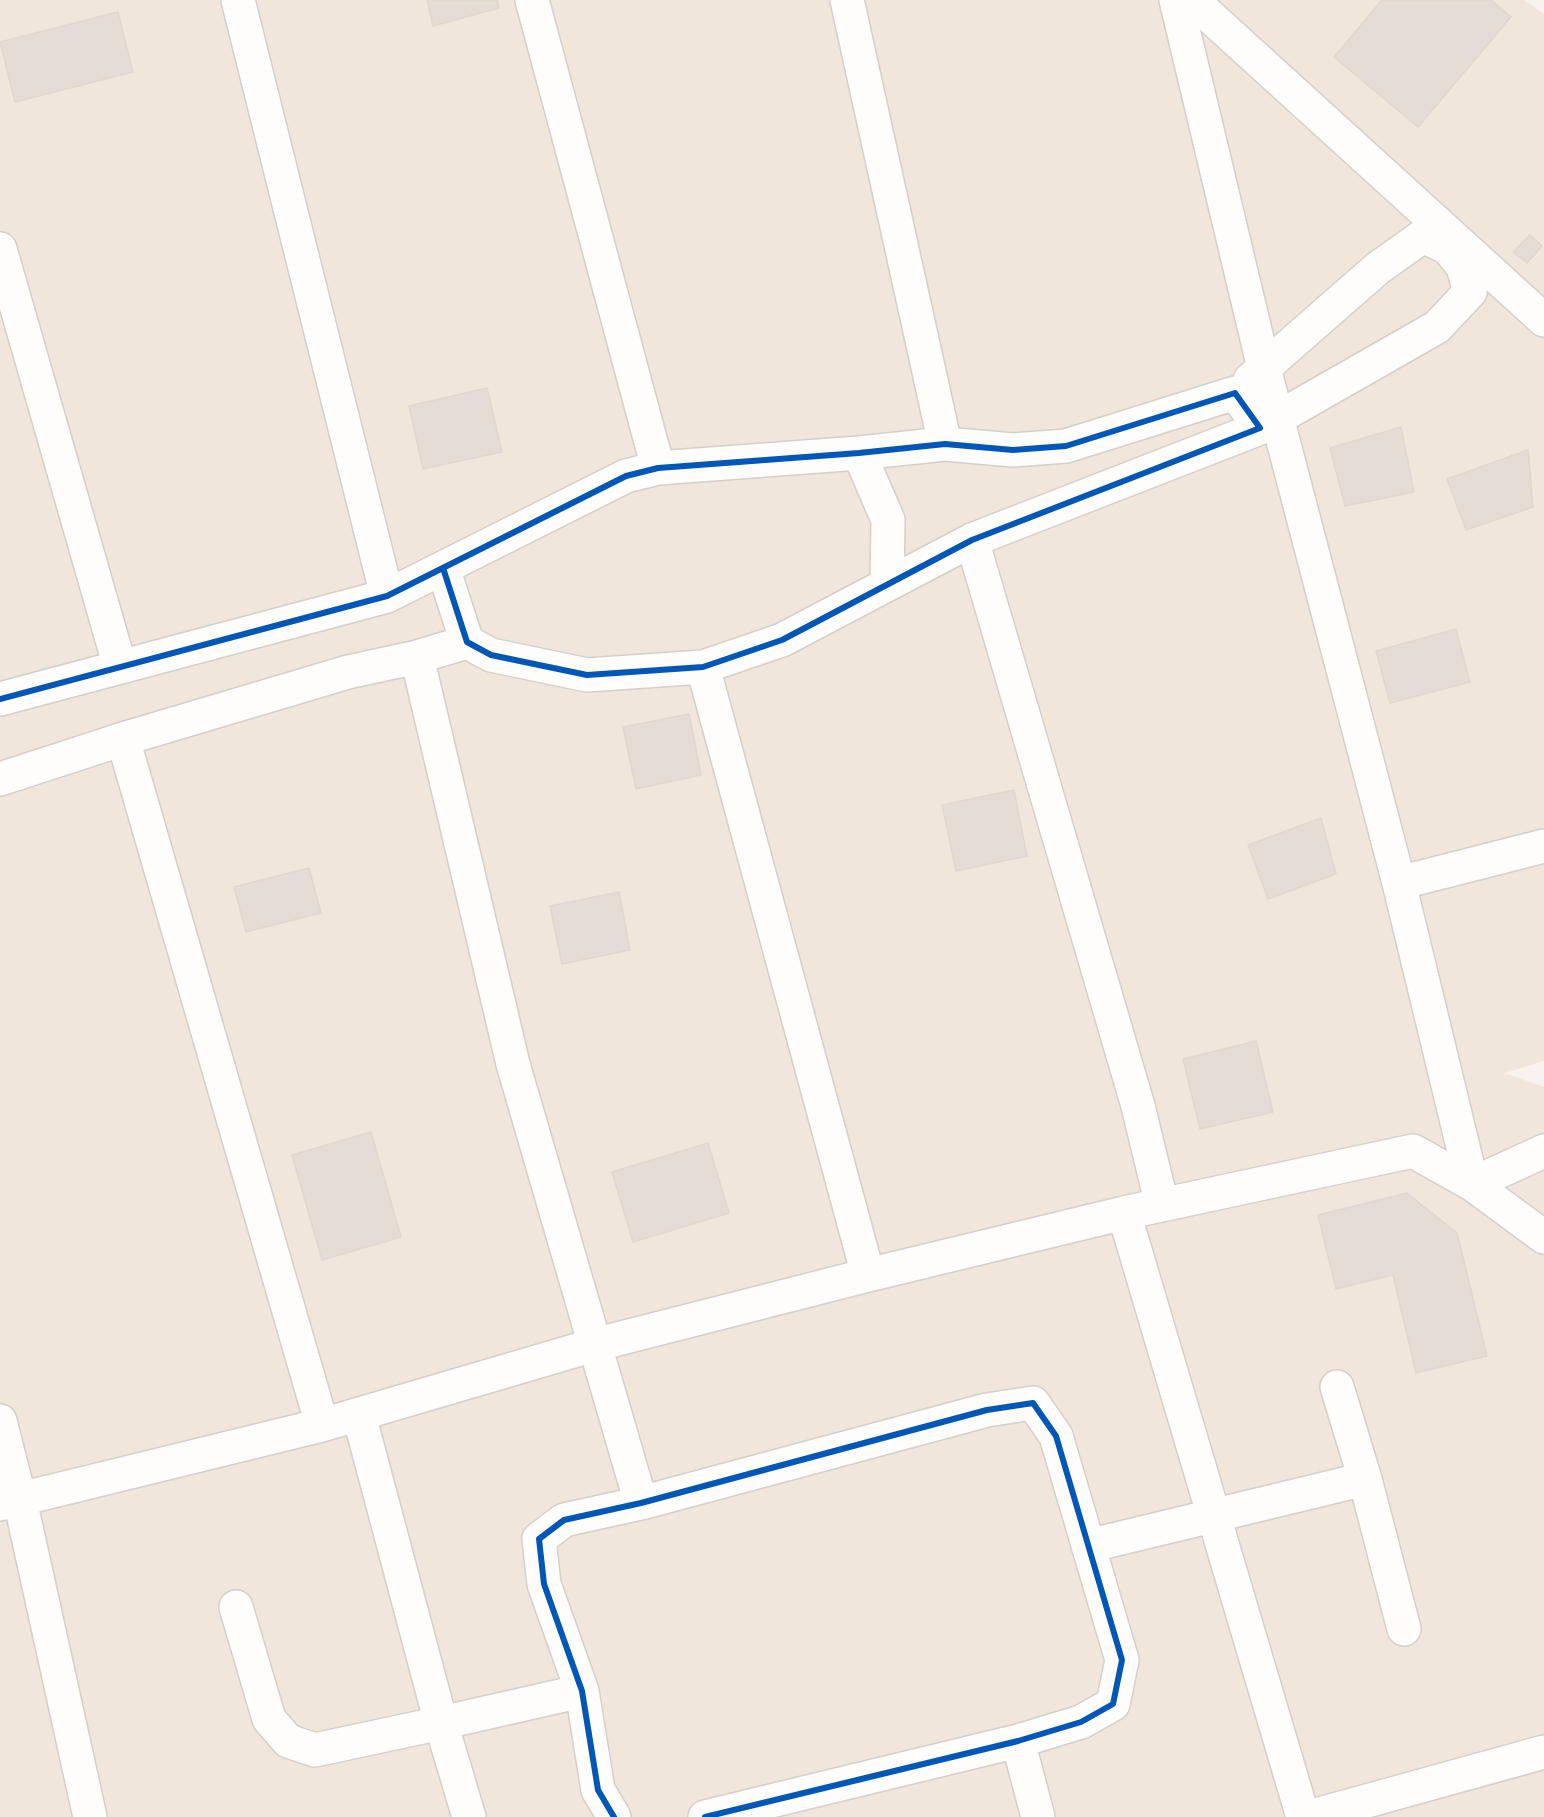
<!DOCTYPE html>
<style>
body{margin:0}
canvas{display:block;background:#f8f3ee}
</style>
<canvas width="1544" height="1817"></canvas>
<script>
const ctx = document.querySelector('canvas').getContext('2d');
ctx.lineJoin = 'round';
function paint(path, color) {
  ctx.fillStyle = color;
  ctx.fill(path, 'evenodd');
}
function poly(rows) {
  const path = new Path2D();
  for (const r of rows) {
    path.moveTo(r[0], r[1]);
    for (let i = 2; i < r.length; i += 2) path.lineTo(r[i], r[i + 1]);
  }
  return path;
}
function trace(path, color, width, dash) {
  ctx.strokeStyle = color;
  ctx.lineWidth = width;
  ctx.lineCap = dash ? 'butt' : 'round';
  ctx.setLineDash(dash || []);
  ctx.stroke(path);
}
paint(poly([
 [0,0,1524,0,1544,14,1544,1061,1505,1073,1544,1087,1544,1817,0,1817]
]), '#f1e6dc');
const building = poly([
 [427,0,497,0,499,8,433,26,427,0],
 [1382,0,1491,0,1511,17,1418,127,1334,57,1382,0],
 [118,12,133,72,15,102,0,42,118,12],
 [1530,235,1542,246,1527,263,1513,252,1530,235],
 [487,388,502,452,423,469,409,406,487,388],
 [1401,427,1414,492,1345,506,1330,448,1401,427],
 [1528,450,1533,507,1466,530,1447,479,1528,450],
 [1456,629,1470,682,1390,703,1376,651,1456,629],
 [689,714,701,775,636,789,623,727,689,714],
 [1014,790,1027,856,956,871,942,805,1014,790],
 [1321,818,1336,874,1268,899,1248,845,1321,818],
 [309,868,321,913,246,932,234,887,309,868],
 [619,892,630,950,562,964,550,906,619,892],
 [1256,1041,1273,1112,1200,1129,1183,1059,1256,1041],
 [371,1132,401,1237,322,1260,292,1155,371,1132],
 [708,1143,729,1213,633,1242,612,1172,708,1143],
 [1407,1193,1457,1233,1487,1356,1416,1373,1393,1275,1336,1289,1318,1215,1407,1193]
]);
paint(building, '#e5dcd5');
trace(building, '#e1d7d0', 1.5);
const minor = poly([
 [238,0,387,596],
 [532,0,658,468],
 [847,0,945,444],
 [1176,0,1264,368,1399,883,1544,846],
 [1192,0,1544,320],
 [0,249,120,667],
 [1250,380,1378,268,1423,236,1448,248,1463,267,1470,292,1437,327,1260,428],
 [859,453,888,520,887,584],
 [972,540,1138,1106,1162,1205],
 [417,657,513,1064,641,1503],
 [703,667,868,1275],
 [0,699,387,596,626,476,658,468,859,453,945,444,1013,450,1066,446,1235,393,1260,428,972,540,782,640,703,667,587,675,491,655,467,642,443,568],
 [123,739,322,1425],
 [0,779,123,739,348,672,417,657,467,642],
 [1399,883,1472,1184,1544,1237],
 [1337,1387,1365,1479,1404,1629],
 [0,1421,20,1500,90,1817],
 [0,1504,322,1425,594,1345,868,1275,1124,1213],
 [1088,1546,1365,1479],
 [236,1607,269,1719,288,1741,315,1750,441,1723,359,1415],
 [1018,1741,1038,1817],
 [469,1817,441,1723,582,1691],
 [614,1817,598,1790,582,1691,544,1584,539,1539,564,1520,641,1503,987,1410,1033,1403,1056,1436,1122,1660,1113,1704,1081,1722,1018,1741,705,1817],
 [1303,1817,1124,1213,1413,1151,1472,1184,1544,1151],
 [1309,1817,1544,1752]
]);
trace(minor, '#d5cfc9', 36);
trace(minor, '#fefdfc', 33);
trace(poly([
 [0,699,387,596,626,476,658,468,859,453,945,444,1013,450,1066,446,1235,393,1260,428,972,540,782,640,703,667,587,675,491,655,467,642,443,568],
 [614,1817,598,1790,582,1691,544,1584,539,1539,564,1520,641,1503,987,1410,1033,1403,1056,1436,1122,1660,1113,1704,1081,1722,1018,1741,705,1817]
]), '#0057b8', 6);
</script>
